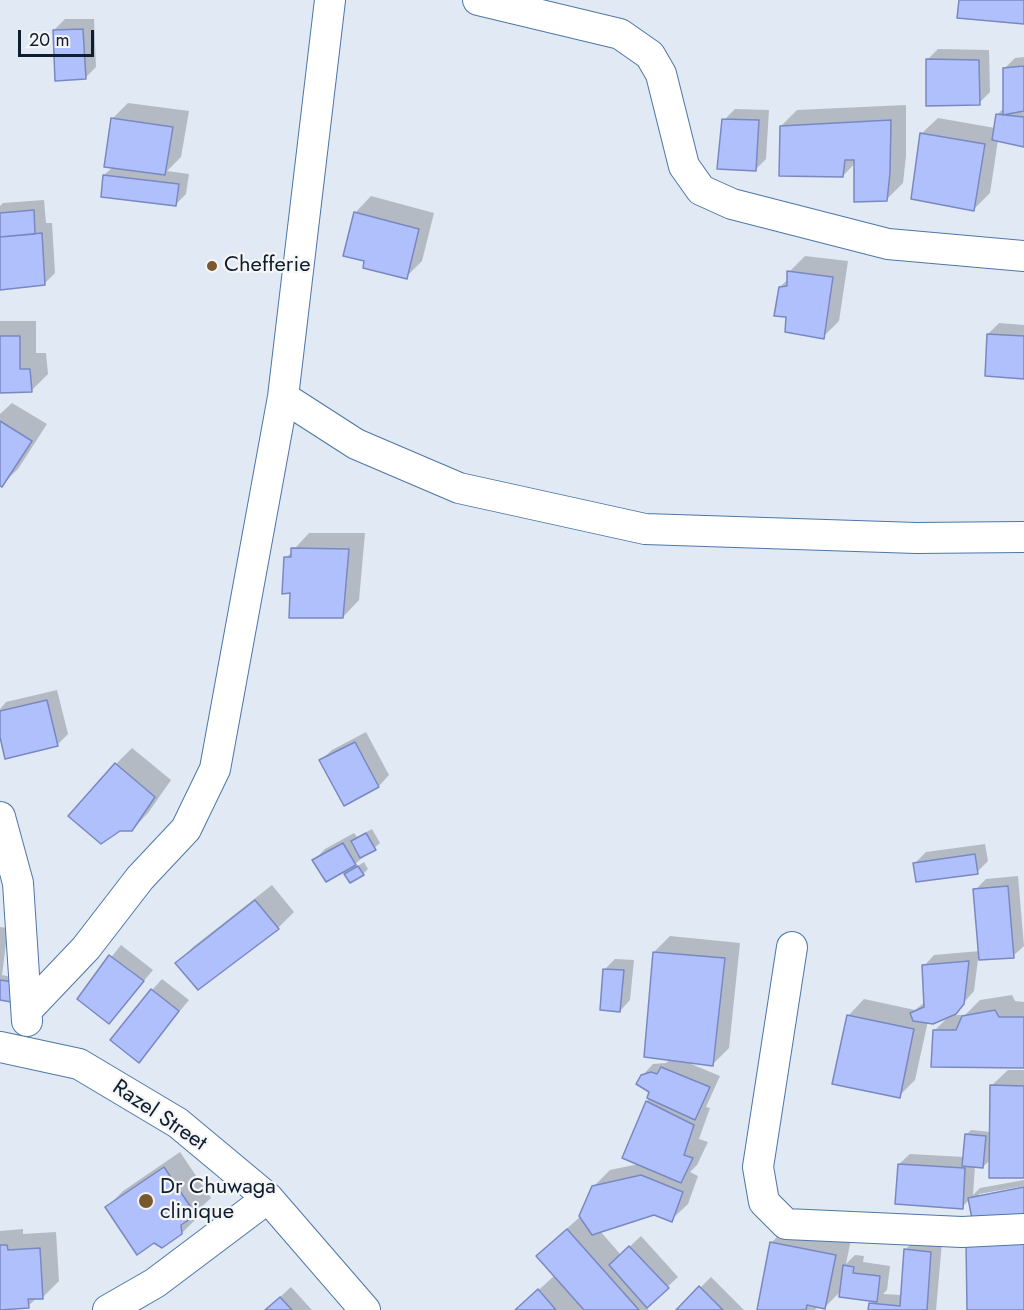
<!DOCTYPE html>
<style>
body{margin:0}
#map{position:relative;width:1024px;height:1310px;overflow:hidden;background:#e0e9f4;font-family:Jost,sans-serif}
canvas{display:block}
.scale{position:absolute;left:18px;top:30px;width:76px;height:27px;box-sizing:border-box;border:3px solid #0d1e31;border-top:0;padding-left:8px;font-size:18px;line-height:21px;white-space:nowrap;color:#0d1e31;-webkit-text-stroke:4px #f5f5f5;paint-order:stroke}
</style>
<div id="map">
<canvas width="1024" height="1310"></canvas>
<div class="scale">20 m</div>
</div>
<script>
const ctx = document.querySelector('canvas').getContext('2d');
ctx.lineJoin = 'round';
function paint(path, color) {
  ctx.fillStyle = color;
  ctx.fill(path, 'evenodd');
}
function poly(rows) {
  const path = new Path2D();
  for (const r of rows) {
    path.moveTo(r[0], r[1]);
    for (let i = 2; i < r.length; i += 2) path.lineTo(r[i], r[i + 1]);
  }
  return path;
}
function trace(path, color, width, dash) {
  ctx.strokeStyle = color;
  ctx.lineWidth = width;
  ctx.lineCap = dash ? 'butt' : 'round';
  ctx.setLineDash(dash || []);
  ctx.stroke(path);
}
function write(font, color, halo, rows, align = 'center') {
  ctx.font = font + ' Jost,sans-serif';
  ctx.lineWidth = 4.5;
  ctx.setLineDash([]);
  ctx.textBaseline = 'middle';
  ctx.strokeStyle = halo;
  ctx.fillStyle = color;
  for (const [text, x, y, turn = 0] of rows) {
    ctx.save();
    ctx.translate(x, y);
    ctx.rotate((+turn || 0) * Math.PI / 180);
    ctx.textAlign = isNaN(turn) ? turn : align;
    if (halo) ctx.strokeText(text, 0, 0);
    ctx.fillText(text, 0, 0);
    ctx.restore();
  }
}
paint(poly([
 [65,19,94,19,96,67,85,78,54,30],
 [938,49,989,50,990,92,979,103,927,60],
 [1024,57,1024,145,998,140,990,193,974,209,921,134,938,118,995,128,997,115,1005,107,1004,69,1015,58],
 [128,103,189,111,181,157,167,171,189,174,186,194,176,204,104,175,113,167,112,119],
 [906,105,906,156,903,183,886,200,856,162,843,176,781,126,797,110],
 [735,109,769,110,766,159,755,170,724,120],
 [371,196,434,213,422,261,406,277,365,260,355,213],
 [44,200,46,223,52,223,55,273,44,284,0,288,0,206,3,203],
 [805,256,848,261,839,321,823,337,787,316,780,287,789,278,789,272],
 [0,321,36,321,36,353,46,353,48,374,32,390,0,392],
 [999,323,1024,325,1024,377,988,334],
 [12,403,47,424,18,469,1,485,0,414],
 [309,533,365,533,359,600,343,617,292,592,286,558],
 [57,690,68,734,57,745,0,731,0,709,6,702],
 [366,732,389,775,379,786,344,804,321,760,332,750],
 [132,748,171,780,148,813,132,830,116,764],
 [372,829,380,843,355,864,314,860,325,849,354,833,357,837],
 [985,844,988,861,977,872,915,863,926,852],
 [364,862,368,869,363,874,346,874],
 [1018,876,1024,946,1013,956,978,959,974,991,953,1015,965,1015,980,1000,1012,995,1015,1001,1024,1002,1024,1066,934,1031,950,1015,928,1021,915,1080,899,1096,848,1016,864,999,915,1010,925,1002,924,966,934,955,980,951,975,890,986,879],
 [272,885,294,912,278,928,177,963,193,947],
 [0,927,8,928,2,975,17,978,0,999],
 [670,936,740,943,729,1048,713,1064,684,1061,720,1076,706,1107,710,1108,699,1139,708,1142,697,1165,690,1172,698,1176,688,1204,671,1220,654,1214,600,1231,621,1255,641,1236,678,1277,646,1307,649,1310,517,1310,555,1275,554,1240,581,1216,594,1186,610,1170,639,1164,647,1102,651,1091,642,1076,653,1064,666,1063,671,1059,654,952],
 [121,945,153,970,109,1022,79,998],
 [615,959,634,960,630,1000,620,1011,605,969],
 [162,979,189,1000,139,1061,152,990],
 [1008,1070,1024,1070,1024,1177,991,1159,983,1167,975,1166,973,1195,980,1188,1024,1180,1024,1186,979,1194,979,1197,1024,1189,1024,1213,969,1200,962,1207,899,1164,910,1154,964,1157,966,1135,971,1130,991,1132,991,1086],
 [180,1152,211,1198,197,1211,198,1217,182,1233,107,1207,123,1191],
 [788,1226,851,1239,846,1264,855,1255,864,1256,863,1262,890,1266,887,1290,883,1294,902,1295,905,1250,916,1239,942,1242,936,1310,869,1310,874,1300,841,1291,825,1307,819,1306,815,1310,758,1310,772,1242],
 [23,1229,23,1234,56,1232,59,1281,43,1297,37,1298,28,1306,0,1300,0,1231],
 [711,1277,744,1310,678,1310],
 [291,1287,312,1310,266,1310]
]), '#0003');
const building = poly([
 [959,0,1024,0,1024,24,957,18,959,0],
 [83,29,86,79,55,81,53,30,83,29],
 [926,59,979,60,980,105,926,106,926,59],
 [1024,66,1024,111,1003,115,1003,68,1024,66],
 [996,114,1024,117,1024,147,992,140,996,114],
 [111,118,173,127,165,175,104,167,111,118],
 [722,119,759,120,756,171,717,169,722,119],
 [891,120,890,173,887,201,854,202,854,160,845,160,843,177,779,176,780,126,891,120],
 [920,133,985,144,974,211,911,199,920,133],
 [103,175,179,184,176,206,101,197,103,175],
 [34,210,35,234,0,237,0,213,34,210],
 [354,212,419,229,407,279,363,268,364,261,343,256,354,212],
 [42,233,45,285,0,290,0,237,42,233],
 [787,271,833,277,824,339,785,332,786,317,774,316,779,287,787,286,787,271],
 [987,334,1024,336,1024,379,985,376,987,334],
 [0,336,20,336,20,369,30,369,32,392,0,393,0,336],
 [0,421,32,441,2,487,0,486,0,421],
 [291,548,349,549,343,618,289,618,290,593,282,594,284,557,291,557,291,548],
 [47,700,58,746,5,759,0,737,0,711,47,700],
 [355,742,379,787,344,806,319,760,355,742],
 [115,763,155,797,132,831,120,831,101,844,68,816,115,763],
 [366,833,376,850,360,858,351,841,366,833],
 [343,843,356,865,326,882,312,860,343,843],
 [975,854,978,874,916,882,913,863,975,854],
 [358,866,364,875,350,883,344,874,358,866],
 [1008,886,1014,958,979,960,973,889,1008,886],
 [255,900,279,929,198,990,175,963,255,900],
 [653,952,725,958,713,1066,644,1057,653,952],
 [109,955,144,981,109,1024,77,999,109,955],
 [969,961,964,1004,956,1014,933,1024,913,1021,910,1013,924,1007,922,965,969,961],
 [603,969,624,970,620,1012,600,1010,603,969],
 [0,980,13,982,11,1002,0,1000,0,980],
 [151,989,179,1011,139,1063,110,1040,151,989],
 [995,1010,999,1017,1024,1017,1024,1068,931,1067,933,1030,956,1030,962,1016,995,1010],
 [847,1015,914,1029,900,1098,832,1084,847,1015],
 [661,1067,710,1087,695,1120,647,1098,649,1092,636,1084,641,1075,651,1072,657,1074,661,1067],
 [990,1085,1024,1086,1024,1178,989,1178,990,1085],
 [646,1101,694,1125,684,1155,693,1158,681,1183,622,1158,646,1101],
 [965,1134,986,1136,983,1168,962,1166,965,1134],
 [898,1164,965,1168,963,1209,895,1204,898,1164],
 [164,1167,196,1215,181,1225,182,1234,162,1248,154,1243,137,1255,105,1207,164,1167],
 [641,1175,683,1192,672,1222,654,1215,592,1235,579,1216,592,1186,641,1175],
 [1024,1187,1024,1214,973,1224,968,1198,1024,1187],
 [567,1229,639,1310,584,1310,536,1256,567,1229],
 [1024,1239,1024,1310,967,1310,966,1240,1024,1239],
 [770,1242,836,1255,825,1309,807,1305,806,1310,757,1310,770,1242],
 [0,1245,7,1245,8,1250,40,1248,43,1299,28,1299,29,1308,0,1310,0,1245],
 [629,1246,669,1288,647,1308,609,1265,629,1246],
 [904,1249,931,1252,927,1310,868,1310,869,1303,900,1306,904,1249],
 [843,1265,854,1267,853,1273,880,1276,877,1302,839,1297,843,1265],
 [699,1286,723,1310,676,1310,699,1286],
 [538,1289,556,1310,515,1310,538,1289],
 [280,1297,292,1310,265,1310,280,1297]
]);
paint(building, '#b0c0fd');
trace(building, '#7988c1', 1.5);
const minor = poly([
 [478,0,620,34,650,55,661,74,684,166,701,190,732,204,888,244,1024,256],
 [283,397,356,444,459,488,645,529,916,538,1024,537],
 [0,817,18,883,27,1021],
 [792,947,758,1167,764,1202,786,1224,962,1232,1024,1229],
 [28,1009,86,948,140,878,186,829,215,769,283,397,330,0],
 [0,1047,79,1064,178,1123,268,1198,365,1310],
 [108,1310,155,1283,268,1198]
]);
trace(minor, '#4d77a7', 32);
trace(minor, '#fff', 30);
for (const [x, y, r, color] of [
 [212,266,6,"#78582e"],
 [146,1201,8,"#78582e"]
]) {
  const dot = new Path2D();
  dot.arc(x, y, r, 0, 2 * Math.PI);
  ctx.fillStyle = color;
  ctx.fill(dot);
  trace(dot, '#f5f5f5', 2);
}
write('22px', '#0d1e31', '#f5f5f5', [
 ["Chefferie",224,266],
 ["Dr Chuwaga",160,1188],
 ["clinique",160,1213]
], 'left');
write('22px', '#0d1e31', '#f5f5f5', [
 ["Razel Street",159,1116,34]
]);
</script>
